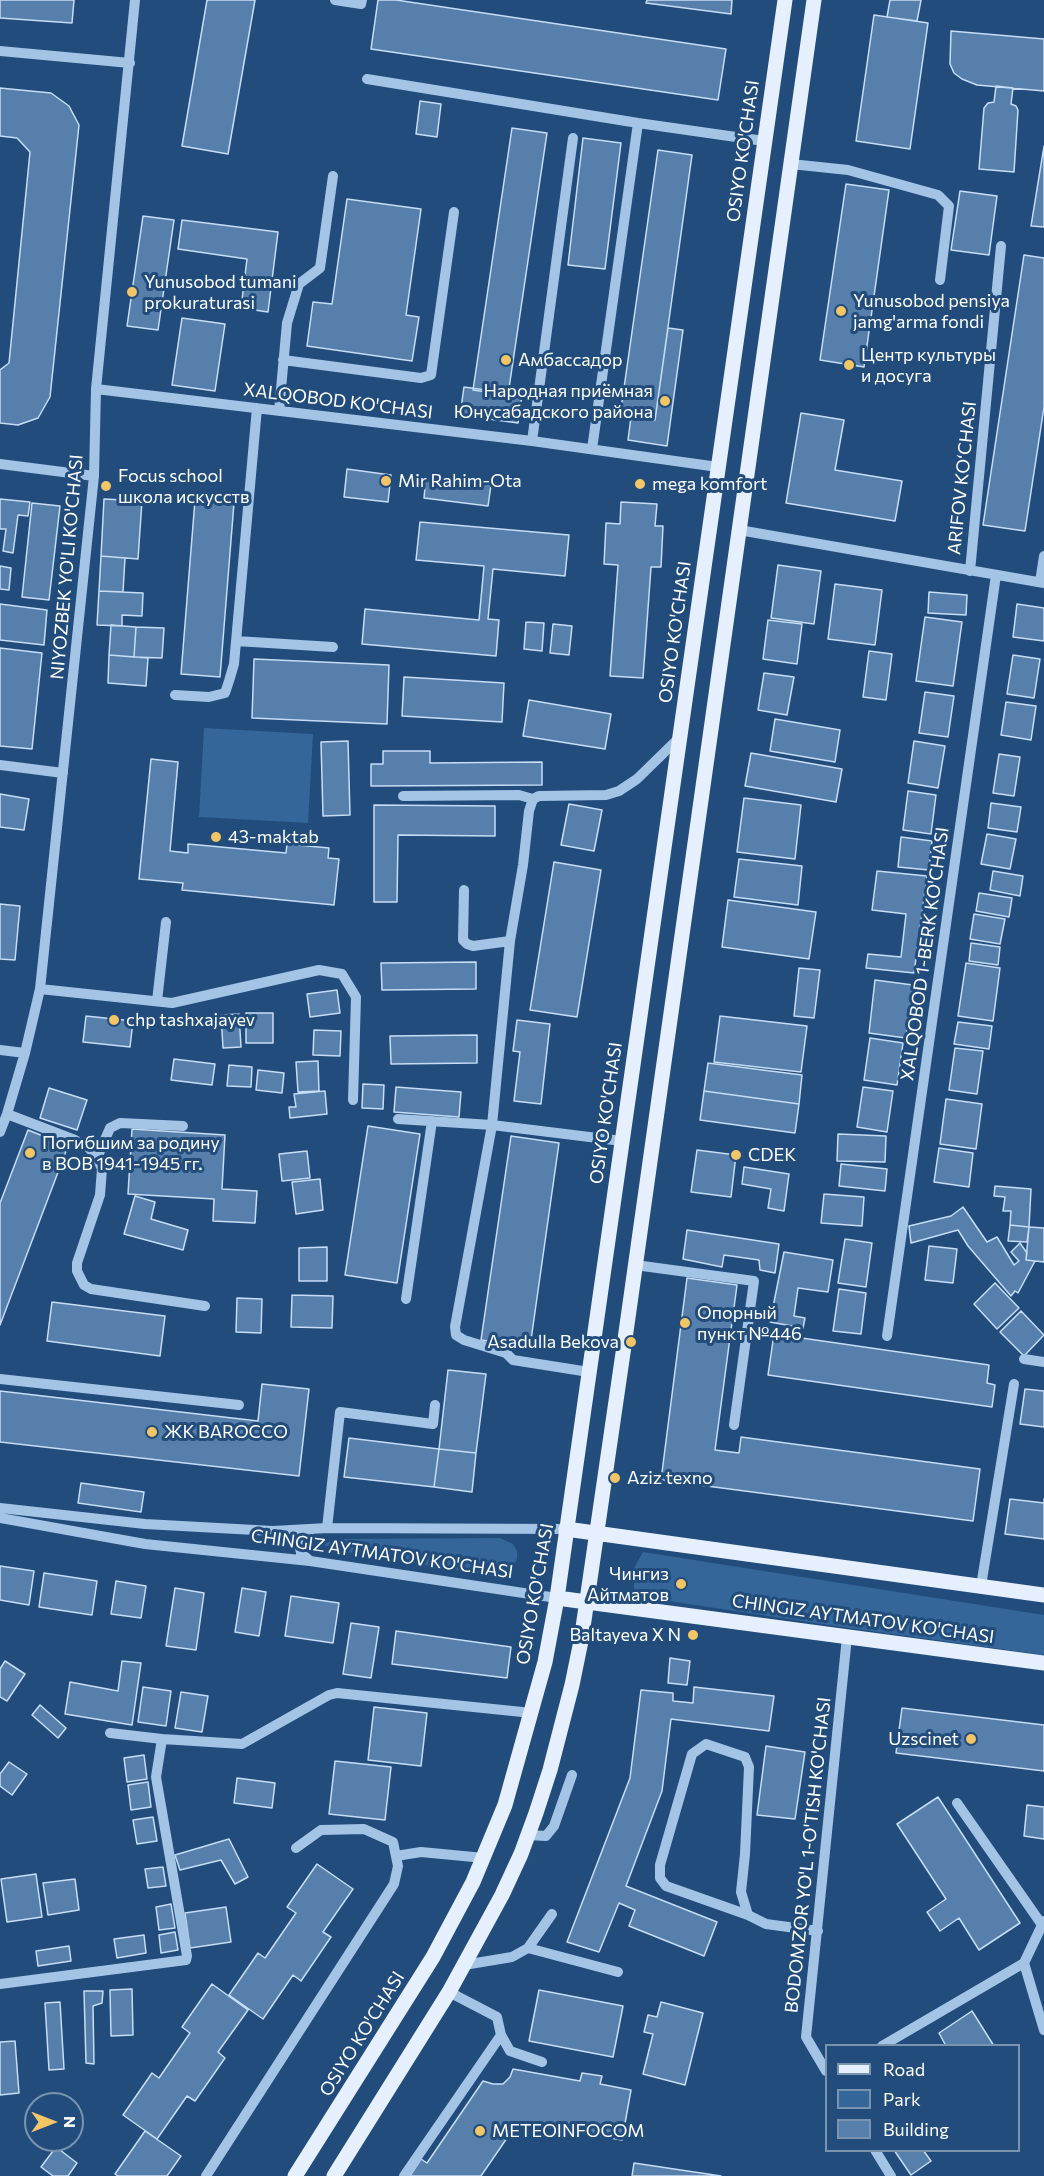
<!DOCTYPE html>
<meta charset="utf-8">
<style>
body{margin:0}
#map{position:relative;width:1044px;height:2176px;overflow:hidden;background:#214c7c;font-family:Commissioner,sans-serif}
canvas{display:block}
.legend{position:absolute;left:825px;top:2044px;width:195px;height:108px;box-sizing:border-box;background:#214c7c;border:2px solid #7a94b0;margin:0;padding:8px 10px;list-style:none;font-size:18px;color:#fff}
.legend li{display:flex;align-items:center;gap:12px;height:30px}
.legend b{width:30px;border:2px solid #7a94b0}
.north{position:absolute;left:24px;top:2092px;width:60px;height:60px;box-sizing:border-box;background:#214c7c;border:2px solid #7a94b0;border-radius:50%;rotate:90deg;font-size:16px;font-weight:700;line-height:24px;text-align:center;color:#fff}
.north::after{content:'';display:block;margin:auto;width:21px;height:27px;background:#f2c566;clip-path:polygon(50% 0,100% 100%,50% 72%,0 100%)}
</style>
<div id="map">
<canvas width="1044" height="2176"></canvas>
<ul class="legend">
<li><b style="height:8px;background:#e5effd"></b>Road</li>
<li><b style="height:16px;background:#34669a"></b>Park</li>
<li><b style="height:16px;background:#567fab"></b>Building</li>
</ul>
<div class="north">N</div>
</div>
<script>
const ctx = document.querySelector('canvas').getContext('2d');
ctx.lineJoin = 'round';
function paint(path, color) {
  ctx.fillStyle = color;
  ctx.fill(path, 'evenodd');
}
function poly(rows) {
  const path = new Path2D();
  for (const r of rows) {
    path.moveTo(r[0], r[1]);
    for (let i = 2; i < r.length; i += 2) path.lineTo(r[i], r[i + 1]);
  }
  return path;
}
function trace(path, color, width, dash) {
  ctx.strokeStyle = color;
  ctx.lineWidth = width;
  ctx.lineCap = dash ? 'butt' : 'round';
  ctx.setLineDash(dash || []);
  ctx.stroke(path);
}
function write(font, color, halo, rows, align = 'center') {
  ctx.font = font + ' Commissioner,sans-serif';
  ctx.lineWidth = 6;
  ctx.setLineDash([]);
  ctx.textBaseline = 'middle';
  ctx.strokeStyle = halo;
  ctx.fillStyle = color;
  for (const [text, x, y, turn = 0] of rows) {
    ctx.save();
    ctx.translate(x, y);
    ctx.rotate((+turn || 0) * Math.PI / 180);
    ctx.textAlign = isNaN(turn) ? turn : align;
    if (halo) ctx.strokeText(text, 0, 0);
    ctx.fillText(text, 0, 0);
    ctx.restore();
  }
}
paint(poly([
 [204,728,313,734,308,823,199,817],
 [500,1538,513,1544,517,1551,517,1558,512,1572,498,1577,340,1551,321,1544,342,1539],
 [643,1552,1044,1615,1044,1655,835,1626,648,1598,634,1589,634,1568]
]), '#34669a');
const building = poly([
 [0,0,74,0,72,23,0,18,0,0],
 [207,0,255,0,228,154,182,146,207,0],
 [378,0,396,0,726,49,718,100,371,49,378,0],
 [647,0,732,0,731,14,646,3,647,0],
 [890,0,921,0,917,21,887,17,890,0],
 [874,15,928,23,910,149,856,141,874,15],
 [951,31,1044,39,1044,91,977,85,962,79,954,73,950,64,951,31],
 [996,86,1013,88,1011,104,1016,106,1018,110,1014,172,979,169,984,108,988,103,994,102,996,86],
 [0,88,51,93,69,106,79,125,50,397,38,418,18,425,0,423,0,370,9,363,30,152,17,138,0,136,0,88],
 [420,101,441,104,437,137,416,134,420,101],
 [512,128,547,133,508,395,473,390,512,128],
 [583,138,621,143,605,269,568,265,583,138],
 [1044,146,1044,227,1031,226,1044,146],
 [658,150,692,155,655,420,620,416,658,150],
 [846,184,889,190,864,367,820,360,846,184],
 [960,191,997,196,989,255,951,250,960,191],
 [347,199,421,209,406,315,419,317,412,361,307,346,313,302,332,304,347,199],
 [143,216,174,220,158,330,127,326,143,216],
 [182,220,278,232,268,312,241,308,247,259,178,249,182,220],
 [1024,255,1044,258,1044,407,1025,531,983,525,1024,255],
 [182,318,225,324,215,391,172,385,182,318],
 [668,328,683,330,667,446,628,440,631,417,655,420,668,328],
 [464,387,522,395,518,423,460,415,464,387],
 [801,413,844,420,835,470,902,481,895,521,786,503,801,413],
 [347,469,391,475,388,502,344,497,347,469],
 [426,477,491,485,488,506,424,498,426,477],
 [0,499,30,502,28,516,18,515,13,553,3,551,6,529,0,529,0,499],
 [104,499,142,501,138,559,101,556,104,499],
 [195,500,234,503,220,677,181,674,195,500],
 [621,502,657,504,655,526,663,526,661,567,651,567,643,678,610,676,618,565,604,564,606,523,620,524,621,502],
 [32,503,60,506,49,600,22,597,32,503],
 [420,522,569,535,565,576,493,569,488,619,499,620,496,656,362,644,365,609,479,620,484,566,416,560,420,522],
 [101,556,125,558,123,592,99,591,101,556],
 [778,565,821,571,814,624,771,618,778,565],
 [0,566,11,568,9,590,0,589,0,566],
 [835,584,882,590,875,645,828,639,835,584],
 [99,591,143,593,142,616,122,615,122,626,97,625,99,591],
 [929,592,967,595,966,615,928,613,929,592],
 [0,604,47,610,44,645,0,640,0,604],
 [1017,604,1044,608,1044,641,1013,637,1017,604],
 [925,617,962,622,953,686,916,681,925,617],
 [768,620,802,624,797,664,763,659,768,620],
 [526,622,544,623,542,651,524,649,526,622],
 [553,624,572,626,569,655,550,653,553,624],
 [111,625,136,627,134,657,109,655,111,625],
 [136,627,164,628,162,658,134,657,136,627],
 [0,648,42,653,32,749,0,746,0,648],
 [869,651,892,654,886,700,863,697,869,651],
 [109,655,148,658,146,686,108,683,109,655],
 [1013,655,1040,659,1034,698,1007,694,1013,655],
 [254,659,389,665,387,724,252,718,254,659],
 [764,673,794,677,787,715,758,710,764,673],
 [404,677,504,683,502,722,402,716,404,677],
 [925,692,954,696,948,737,919,733,925,692],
 [529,700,611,714,605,749,523,736,529,700],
 [1006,702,1036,706,1031,740,1001,735,1006,702],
 [775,719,840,730,835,762,770,751,775,719],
 [348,741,350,815,323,816,321,742,348,741],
 [914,741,945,746,938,788,908,783,914,741],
 [383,751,430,751,430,763,542,762,542,785,371,786,371,764,383,764,383,751],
 [751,753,842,769,836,802,745,786,751,753],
 [999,754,1020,757,1014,796,993,793,999,754],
 [151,759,178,762,170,851,188,853,188,844,286,853,287,844,329,848,328,858,339,859,334,905,182,890,183,883,139,879,151,759],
 [908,791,936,795,931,834,903,830,908,791],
 [0,794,29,799,24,830,0,827,0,794],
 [744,798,801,805,795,859,737,852,744,798],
 [991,803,1021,807,1017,832,988,828,991,803],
 [569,804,602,810,594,851,561,845,569,804],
 [374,805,495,806,495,836,398,835,397,902,374,902,374,805],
 [987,834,1016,839,1010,869,981,864,987,834],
 [901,837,932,841,929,870,898,867,901,837],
 [739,859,802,866,798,905,734,897,739,859],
 [554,862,601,870,577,1017,530,1010,554,862],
 [877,871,927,876,914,973,866,968,868,954,901,957,906,914,872,910,877,871],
 [993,871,1023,876,1020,896,990,890,993,871],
 [979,893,1012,898,1009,917,976,911,979,893],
 [728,900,816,912,809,959,722,947,728,900],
 [0,904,20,906,15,960,0,959,0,904],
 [974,914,1005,919,1000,944,970,939,974,914],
 [971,943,1000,947,998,965,969,961,971,943],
 [476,962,476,989,382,990,381,963,476,962],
 [966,963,1000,968,993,1021,958,1016,966,963],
 [799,968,820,970,814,1018,794,1016,799,968],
 [875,980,913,985,906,1038,869,1033,875,980],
 [337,990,340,1013,310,1017,307,994,337,990],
 [246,1013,273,1013,273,1043,246,1043,246,1013],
 [239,1014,241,1047,223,1048,221,1015,239,1014],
 [86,1016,133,1021,130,1047,83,1042,86,1016],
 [720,1016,807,1026,801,1072,714,1062,720,1016],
 [517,1020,550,1024,541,1104,514,1101,520,1052,513,1051,517,1020],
 [958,1022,992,1026,989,1049,954,1044,958,1022],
 [314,1030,341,1031,340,1056,313,1055,314,1030],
 [477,1035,477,1063,391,1064,390,1036,477,1035],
 [870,1038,903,1043,897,1085,864,1080,870,1038],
 [955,1048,983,1051,977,1094,949,1090,955,1048],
 [174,1059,215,1064,212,1085,171,1080,174,1059],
 [318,1061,319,1091,298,1092,296,1062,318,1061],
 [708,1063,802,1075,799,1104,704,1091,708,1063],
 [229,1065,252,1067,251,1087,227,1086,229,1065],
 [258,1070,284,1073,282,1093,256,1090,258,1070],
 [363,1084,384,1085,383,1109,362,1108,363,1084],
 [396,1087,461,1092,459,1117,394,1112,396,1087],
 [863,1087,893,1091,887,1132,857,1127,863,1087],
 [49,1088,87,1100,77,1130,40,1118,49,1088],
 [325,1091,327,1114,290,1118,289,1107,296,1107,294,1094,325,1091],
 [704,1091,799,1104,795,1133,700,1120,704,1091],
 [946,1099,982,1104,976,1149,940,1144,946,1099],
 [368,1126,420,1134,397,1283,345,1275,368,1126],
 [132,1129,225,1135,222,1189,257,1191,255,1223,213,1221,214,1199,128,1194,132,1129],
 [28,1130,68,1146,0,1325,0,1203,28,1130],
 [838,1134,886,1136,885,1162,837,1161,838,1134],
 [511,1136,559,1143,530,1347,481,1340,511,1136],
 [939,1148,973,1153,969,1187,934,1182,939,1148],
 [697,1150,736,1155,731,1197,691,1192,697,1150],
 [307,1151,310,1178,282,1181,279,1154,307,1151],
 [841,1164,887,1169,885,1191,839,1186,841,1164],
 [744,1167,789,1174,784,1211,768,1208,771,1189,742,1184,744,1167],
 [320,1179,323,1210,296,1214,292,1182,320,1179],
 [995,1186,1031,1189,1029,1227,1010,1225,1011,1211,1003,1211,1005,1197,994,1196,995,1186],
 [824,1194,864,1197,862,1226,821,1223,824,1194],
 [135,1196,155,1202,151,1219,188,1230,183,1250,124,1234,135,1196],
 [963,1207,987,1242,997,1237,1014,1265,1019,1261,1011,1252,1020,1243,1027,1253,1026,1260,1035,1261,1018,1293,1015,1291,1011,1296,968,1246,958,1230,911,1243,909,1226,951,1216,963,1207],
 [1010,1225,1029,1227,1027,1242,1008,1241,1010,1225],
 [1029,1227,1044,1228,1044,1262,1026,1260,1029,1227],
 [687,1230,779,1244,775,1273,760,1270,759,1260,724,1255,722,1267,683,1259,687,1230],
 [845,1239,872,1243,866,1287,838,1283,845,1239],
 [929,1246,957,1249,953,1283,925,1280,929,1246],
 [327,1247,327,1281,299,1281,299,1248,327,1247],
 [784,1252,833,1260,828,1292,798,1288,794,1316,805,1318,803,1328,770,1322,784,1252],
 [687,1278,737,1285,715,1450,739,1453,741,1437,980,1469,973,1521,661,1480,687,1278],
 [995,1283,1019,1308,997,1329,974,1304,995,1283],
 [839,1289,866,1293,861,1334,833,1331,839,1289],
 [292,1295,333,1296,332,1328,291,1327,292,1295],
 [237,1298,262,1299,261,1333,236,1332,237,1298],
 [52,1302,165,1316,160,1356,47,1341,52,1302],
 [1021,1311,1044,1335,1024,1356,1000,1332,1021,1311],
 [774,1334,989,1365,987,1383,995,1385,992,1407,768,1375,774,1334],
 [448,1370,486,1374,476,1453,439,1449,448,1370],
 [262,1384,309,1389,299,1476,0,1442,0,1391,258,1421,262,1384],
 [1025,1389,1044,1391,1044,1427,1020,1424,1025,1389],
 [349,1438,439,1449,434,1487,344,1477,349,1438],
 [439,1449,476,1453,472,1492,434,1487,439,1449],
 [81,1483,144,1492,141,1512,78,1503,81,1483],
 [1010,1499,1044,1503,1044,1499,1044,1539,1005,1534,1010,1499],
 [0,1566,34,1571,29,1605,0,1600,0,1566],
 [44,1573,97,1581,92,1615,39,1607,44,1573],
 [116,1581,146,1586,141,1618,111,1614,116,1581],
 [175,1588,204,1593,196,1650,166,1646,175,1588],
 [242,1588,266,1592,259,1636,235,1632,242,1588],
 [291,1596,339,1603,333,1643,285,1636,291,1596],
 [351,1623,379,1627,371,1678,343,1674,351,1623],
 [396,1631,511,1647,507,1678,392,1664,396,1631],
 [670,1658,690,1661,687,1685,668,1683,670,1658],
 [5,1661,25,1674,7,1701,0,1697,0,1669,5,1661],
 [122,1661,141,1663,132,1725,65,1714,70,1682,118,1691,122,1661],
 [143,1687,171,1691,166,1726,138,1722,143,1687],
 [694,1687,774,1696,769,1731,671,1719,662,1791,626,1886,717,1922,704,1956,629,1926,635,1910,619,1903,599,1952,567,1942,630,1778,641,1690,673,1693,673,1701,693,1703,694,1687],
 [181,1692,208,1696,202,1732,175,1728,181,1692],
 [40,1705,66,1728,58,1738,32,1715,40,1705],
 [374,1707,427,1713,421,1766,368,1760,374,1707],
 [902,1708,1044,1725,1044,1771,896,1753,902,1708],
 [766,1746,805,1752,795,1819,757,1815,766,1746],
 [144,1755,147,1779,127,1782,124,1758,144,1755],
 [335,1761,391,1767,385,1820,329,1814,335,1761],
 [9,1762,27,1774,12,1795,0,1786,0,1774,9,1762],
 [237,1778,275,1783,272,1808,234,1803,237,1778],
 [148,1782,151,1807,131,1810,128,1785,148,1782],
 [938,1797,1020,1923,979,1950,959,1918,940,1931,927,1912,946,1899,897,1824,938,1797],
 [1027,1805,1044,1807,1044,1839,1024,1836,1027,1805],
 [153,1817,157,1841,137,1844,133,1820,153,1817],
 [229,1839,248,1877,235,1884,221,1860,180,1870,175,1855,229,1839],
 [317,1864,353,1889,323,1932,331,1937,301,1981,293,1975,263,2019,229,1995,258,1953,265,1958,296,1913,287,1907,317,1864],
 [163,1867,166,1886,148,1888,145,1869,163,1867],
 [36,1874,42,1917,7,1922,1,1879,36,1874],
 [75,1879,79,1910,48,1915,43,1883,75,1879],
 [171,1904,175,1928,159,1930,156,1907,171,1904],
 [226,1907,231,1942,190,1948,185,1913,226,1907],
 [175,1932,178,1950,161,1953,159,1935,175,1932],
 [144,1935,146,1953,117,1958,114,1939,144,1935],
 [69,1946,71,1961,38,1966,36,1951,69,1946],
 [212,1984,248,2010,218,2052,225,2058,195,2101,187,2096,157,2139,123,2115,152,2073,159,2078,190,2033,182,2027,212,1984],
 [132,1989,133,2035,111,2036,110,1990,132,1989],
 [539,1990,623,2006,613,2057,529,2041,539,1990],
 [84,1991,103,1991,102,2003,93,2006,94,2064,86,2063,84,1991],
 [60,2002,64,2069,49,2070,45,2003,60,2002],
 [661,2002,703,2013,685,2085,643,2074,653,2034,644,2032,648,2015,657,2017,661,2002],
 [972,2011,994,2046,946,2046,939,2033,972,2011],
 [15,2041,19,2093,0,2095,0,2042,15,2041],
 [513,2069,580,2081,582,2073,602,2076,600,2084,631,2090,622,2140,518,2122,481,2176,410,2176,421,2159,427,2163,483,2081,493,2084,503,2084,510,2077,513,2069],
 [145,2131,181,2156,167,2176,118,2176,115,2174,145,2131],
 [56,2147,77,2163,68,2176,53,2176,41,2167,56,2147],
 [894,2150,923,2150,931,2161,911,2175,894,2150],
 [634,2163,721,2176,632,2176,634,2163]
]);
paint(building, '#567fab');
trace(building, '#c7ddf5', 1.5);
trace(poly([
 [335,0,361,4,362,0],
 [0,51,130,63],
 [367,79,638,123,592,449],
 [638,123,764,141],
 [791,164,848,170,938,195,949,206,940,280],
 [283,360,421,378,431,375,454,212],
 [96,389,532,441,718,467],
 [279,411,287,323,299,284,320,268,333,176],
 [532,441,573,138],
 [0,464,94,476],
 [739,530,1044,583],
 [970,571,1001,246],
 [1040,582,1044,556],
 [236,641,333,647],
 [175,695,209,697,225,693,229,681,234,664,257,408],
 [0,765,63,773],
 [403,796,519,795,533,799],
 [464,890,463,940,467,944,473,946,510,941,492,1125,455,1327,456,1335,464,1340,506,1353,513,1360,589,1372],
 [510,941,523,865,529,811,533,799,539,796,606,795,619,791,637,779,679,738],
 [40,989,172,1003,319,970,342,974,356,997,353,1100],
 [157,1001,166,922],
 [0,1050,25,1053],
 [7,1114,75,1140,89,1148,97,1158,102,1169,100,1195,77,1263,77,1271,84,1285,91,1289,205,1306],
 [398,1119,492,1125,622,1141],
 [0,1132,7,1114,25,1053,40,989,94,476,96,389,135,0],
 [97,1158,110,1128,120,1123,183,1126],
 [635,1265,754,1281,734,1425],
 [406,1299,432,1121],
 [887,1336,996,575],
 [1024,1359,1044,1362],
 [0,1379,239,1405],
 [0,1508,145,1524,273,1531,327,1528,566,1529],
 [0,1518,145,1544,310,1561,557,1598],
 [327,1528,340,1412,433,1424,435,1405],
 [310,1561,301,1553,299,1543,304,1534,312,1529],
 [981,1586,1014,1384],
 [110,1733,162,1739,242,1744,329,1695,337,1693,532,1713],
 [957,1803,1042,1925],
 [528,1835,546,1836,554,1826,572,1775],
 [396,1856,421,1852,484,1858],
 [748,1915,666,1886,660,1878,660,1865,692,1754,706,1744,745,1757,749,1767,745,1854,741,1892,748,1915,766,1924,818,1931],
 [1044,1921,1024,1963,1044,2030],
 [528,1948,618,1972],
 [464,1965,512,1957,528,1948,552,1914],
 [0,1984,186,1960,187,1956,156,1777,162,1739],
 [449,1992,497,2017,501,2035,510,2051,542,2062],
 [882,2046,1024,1963],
 [826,2071,806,2037,847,1637],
 [875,2150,891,2176],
 [206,2176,394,1884,398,1866,393,1842,364,1829,321,1830,296,1848],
 [404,2176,501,2035]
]), '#a4c4e6', 10);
trace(poly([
 [566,1529,1044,1595],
 [557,1598,1044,1663],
 [295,2176,433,1957,473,1882,505,1805,545,1662,557,1598,785,0],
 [334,2176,449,1992,502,1895,521,1854,536,1813,550,1770,572,1685,581,1641,623,1353,814,0]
]), '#e5effd', 15);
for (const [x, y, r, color] of [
 [132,292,6,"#f2c566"],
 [841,311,6,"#f2c566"],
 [506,360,6,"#f2c566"],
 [849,365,6,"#f2c566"],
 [665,401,6,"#f2c566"],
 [386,481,6,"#f2c566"],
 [640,484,6,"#f2c566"],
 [106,486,6,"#f2c566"],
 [216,837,6,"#f2c566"],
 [114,1020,6,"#f2c566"],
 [30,1153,6,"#f2c566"],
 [736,1155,6,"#f2c566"],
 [685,1323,6,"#f2c566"],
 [631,1342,6,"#f2c566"],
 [152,1432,6,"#f2c566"],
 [615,1478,6,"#f2c566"],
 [681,1584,6,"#f2c566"],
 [693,1635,6,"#f2c566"],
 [971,1739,6,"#f2c566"],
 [480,2131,6,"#f2c566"]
]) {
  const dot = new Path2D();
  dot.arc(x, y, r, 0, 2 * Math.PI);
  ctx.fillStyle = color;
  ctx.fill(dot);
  trace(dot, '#214c7c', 2);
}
write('18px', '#fff', '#214c7c', [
 ["OSIYO KO'CHASI",743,151,-82],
 ["XALQOBOD KO'CHASI",338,401,7],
 ["ARIFOV KO‘CHASI",962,478,-84],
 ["NIYOZBEK YO'LI KO'CHASI",67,567,-85],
 ["OSIYO KO'CHASI",675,632,-82],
 ["XALQOBOD 1-BERK KO'CHASI",925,954,-82],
 ["OSIYO KO'CHASI",606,1113,-82],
 ["CHINGIZ AYTMATOV KO'CHASI",382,1554,8],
 ["OSIYO KO'CHASI",535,1594,-80],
 ["CHINGIZ AYTMATOV KO'CHASI",863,1619,8],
 ["BODOMZOR YO'L 1-O'TISH KO'CHASI",808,1855,-84],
 ["OSIYO KO'CHASI",362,2034,-58]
]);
write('18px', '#fff', '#214c7c', [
 ["Yunusobod tumani",144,282],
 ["prokuraturasi",144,303],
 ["Yunusobod pensiya",853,301],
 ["jamg'arma fondi",853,322],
 ["Центр культуры",861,355],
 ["и досуга",861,376],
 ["Амбассадор",518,360],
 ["Народная приёмная",653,391,"right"],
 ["Юнусабадского района",653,412,"right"],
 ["Focus school",118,476],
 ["школа искусств",118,497],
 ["Mir Rahim-Ota",398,481],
 ["mega komfort",652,484],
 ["43-maktab",228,837],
 ["chp tashxajayev",126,1020],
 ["Погибшим за родину",42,1143],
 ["в ВОВ 1941-1945 гг.",42,1164],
 ["CDEK",748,1155],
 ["Опорный",697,1313],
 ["пункт №446",697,1334],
 ["Asadulla Bekova",619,1342,"right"],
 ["ЖК BAROCCO",164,1432],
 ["Aziz texno",627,1478],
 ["Чингиз",669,1574,"right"],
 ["Айтматов",669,1595,"right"],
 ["Baltayeva X N",681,1635,"right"],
 ["Uzscinet",959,1739,"right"],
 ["METEOINFOCOM",492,2131]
], 'left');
</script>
